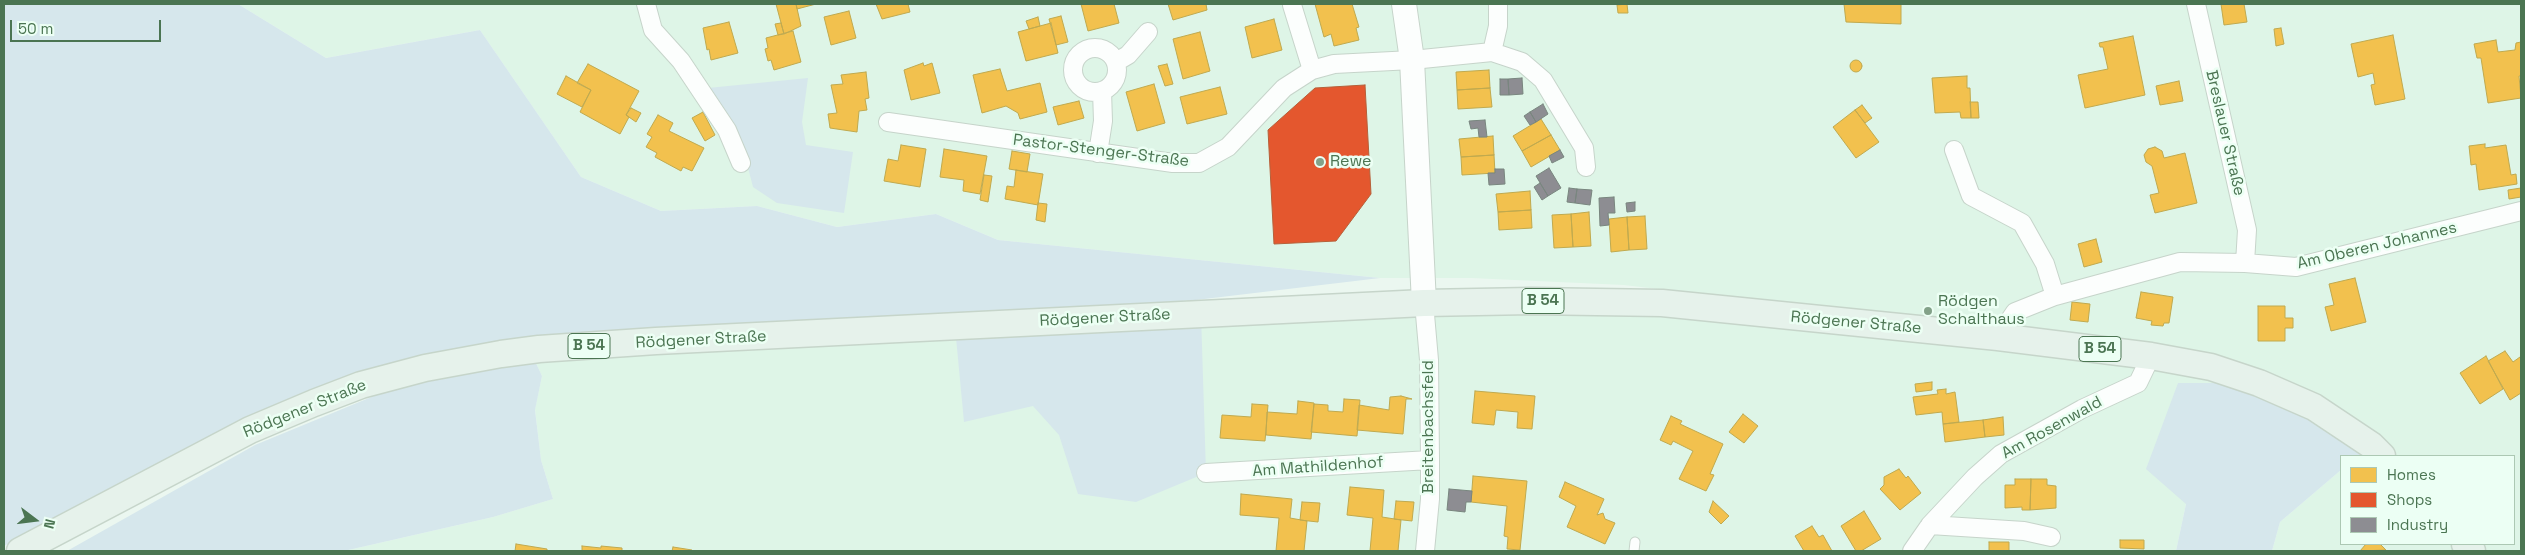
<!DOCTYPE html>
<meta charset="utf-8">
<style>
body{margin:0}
#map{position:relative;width:2525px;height:555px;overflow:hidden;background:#ebf7f0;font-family:"Space Grotesk",sans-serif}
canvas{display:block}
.frame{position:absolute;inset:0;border:5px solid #4b7552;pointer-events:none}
.legend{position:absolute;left:2340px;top:455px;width:175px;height:90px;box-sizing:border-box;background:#ecfff4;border:1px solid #acc8b3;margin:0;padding:6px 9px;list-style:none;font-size:15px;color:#4b7552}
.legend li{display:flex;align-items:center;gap:10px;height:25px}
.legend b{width:25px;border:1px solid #acc8b3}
.north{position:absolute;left:10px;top:495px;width:50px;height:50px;-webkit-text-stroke:4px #ecfff4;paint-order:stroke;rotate:105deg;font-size:14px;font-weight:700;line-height:20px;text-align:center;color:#4b7552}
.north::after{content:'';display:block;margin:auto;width:18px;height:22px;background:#4b7552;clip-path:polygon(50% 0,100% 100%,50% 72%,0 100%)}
.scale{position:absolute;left:10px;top:20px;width:151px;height:22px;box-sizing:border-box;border:2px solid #4b7552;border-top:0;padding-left:6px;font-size:15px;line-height:18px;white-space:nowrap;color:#4b7552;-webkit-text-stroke:4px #ecfff4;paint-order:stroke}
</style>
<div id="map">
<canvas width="2525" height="555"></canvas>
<div class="frame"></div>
<ul class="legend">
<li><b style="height:14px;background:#f2c14e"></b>Homes</li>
<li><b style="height:14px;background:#e4572e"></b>Shops</li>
<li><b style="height:14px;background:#8d8d92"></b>Industry</li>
</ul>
<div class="north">N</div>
<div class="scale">50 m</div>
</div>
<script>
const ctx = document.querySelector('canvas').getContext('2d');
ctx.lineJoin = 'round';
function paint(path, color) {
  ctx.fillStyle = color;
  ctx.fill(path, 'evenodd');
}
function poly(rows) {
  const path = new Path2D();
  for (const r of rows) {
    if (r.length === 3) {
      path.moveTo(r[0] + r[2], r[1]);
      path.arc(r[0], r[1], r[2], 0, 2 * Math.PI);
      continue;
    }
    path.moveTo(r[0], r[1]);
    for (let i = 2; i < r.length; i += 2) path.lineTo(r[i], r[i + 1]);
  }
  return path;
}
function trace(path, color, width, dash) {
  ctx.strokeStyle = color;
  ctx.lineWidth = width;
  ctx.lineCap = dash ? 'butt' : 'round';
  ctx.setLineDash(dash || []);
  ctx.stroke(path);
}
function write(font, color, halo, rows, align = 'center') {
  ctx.font = font + ' "Space Grotesk",sans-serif';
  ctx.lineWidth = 5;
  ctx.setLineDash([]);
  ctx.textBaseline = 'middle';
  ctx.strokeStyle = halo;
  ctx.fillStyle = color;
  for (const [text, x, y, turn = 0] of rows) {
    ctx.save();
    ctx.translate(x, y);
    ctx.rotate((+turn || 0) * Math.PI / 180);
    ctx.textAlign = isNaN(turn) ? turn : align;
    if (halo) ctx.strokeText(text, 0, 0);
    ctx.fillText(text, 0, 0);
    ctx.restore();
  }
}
paint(poly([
 [238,4,2521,4,2521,551,2272,551,2280,522,2341,470,2341,544,2514,544,2514,456,2358,456,2371,445,2186,504,2176,551,344,551,493,517,553,499,541,460,535,409,542,376,535,361,656,341,1700,294,1624,285,1471,278,1380,278,998,240,936,214,837,227,757,206,661,211,581,177,480,30,326,58]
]), '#def5e7');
paint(poly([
 [4,4,238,4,326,58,480,30,581,177,661,211,757,206,837,227,936,214,998,240,1380,278,1196,300,943,318,540,337,243,421,4,546],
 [808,78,802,122,806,145,853,152,844,213,777,203,753,187,744,152,708,88],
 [1201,314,1206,473,1136,502,1078,494,1059,435,1033,406,964,422,955,327],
 [535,361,542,376,535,410,541,460,553,499,493,517,344,551,67,551,255,445,403,384],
 [2178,383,2259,383,2371,445,2358,456,2341,456,2341,470,2280,522,2272,551,2176,551,2186,504,2146,469]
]), '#d6e7ec');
const homes = poly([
 [776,4,796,4,801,26,784,34,776,4],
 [796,4,816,4,797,9,796,4],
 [876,4,908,4,910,12,882,19,876,4],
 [1081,4,1114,4,1119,23,1088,31,1081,4],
 [1168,4,1206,4,1207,10,1173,20,1168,4],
 [1315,4,1352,4,1359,27,1356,28,1359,40,1334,46,1331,34,1324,37,1315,4],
 [1627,4,1628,13,1618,13,1617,5,1627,4],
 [1844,4,1901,4,1901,24,1846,22,1844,4],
 [2221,4,2244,4,2247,22,2224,25,2221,4],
 [849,11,856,38,831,45,824,17,849,11],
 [1061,16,1068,42,1056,45,1049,19,1061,16],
 [1038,17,1040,26,1029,29,1026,21,1038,17],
 [1274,19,1282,50,1252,58,1245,27,1274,19],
 [729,22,738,53,711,60,709,49,707,50,703,28,729,22],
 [781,23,784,34,778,35,775,24,781,23],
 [1051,23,1058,53,1026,61,1018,32,1051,23],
 [2281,28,2284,44,2276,46,2274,29,2281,28],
 [793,31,801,62,774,70,771,60,768,61,765,49,768,48,766,38,793,31],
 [1200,32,1210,71,1183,79,1173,39,1200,32],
 [2393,35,2405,99,2375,105,2371,85,2375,84,2373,73,2358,77,2351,44,2393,35],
 [2133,36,2145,95,2085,108,2078,75,2108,69,2103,47,2100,47,2099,43,2133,36],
 [2496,40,2498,52,2515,50,2516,43,2521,42,2521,76,2519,76,2521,98,2488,103,2481,58,2477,58,2474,44,2496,40],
 [1856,66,6],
 [923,63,924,66,932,63,940,93,911,100,904,70,923,63],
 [588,64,639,91,626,115,629,117,620,134,580,112,591,90,577,83,588,64],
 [1167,64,1173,84,1165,86,1158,66,1167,64],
 [1000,69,1007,91,1040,83,1047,112,1020,119,1018,113,1006,106,982,113,973,75,1000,69],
 [1489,70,1490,88,1457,90,1456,72,1489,70],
 [866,72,869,98,865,99,867,110,859,111,857,132,830,128,828,114,837,113,831,85,843,84,841,75,866,72],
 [566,76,591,90,582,107,557,94,566,76],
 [1967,76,1967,88,1970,88,1971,118,1961,118,1960,112,1935,113,1932,78,1967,76],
 [2179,81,2183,101,2160,105,2156,86,2179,81],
 [1154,84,1165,123,1137,131,1126,92,1154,84],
 [1220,87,1227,114,1187,124,1180,97,1220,87],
 [1490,88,1492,107,1458,109,1457,90,1490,88],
 [1079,101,1084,118,1058,125,1053,107,1079,101],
 [1970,102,1978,102,1979,118,1971,118,1970,102],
 [1862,105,1872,118,1865,123,1855,110,1862,105],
 [631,108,641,113,636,122,626,115,631,108],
 [1855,110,1879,142,1856,158,1833,127,1855,110],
 [703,112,715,135,705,141,692,118,703,112],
 [658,115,673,123,669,131,704,148,692,171,683,167,681,171,655,157,657,153,646,147,652,137,647,134,658,115],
 [1541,119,1551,135,1522,151,1513,136,1541,119],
 [1551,135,1560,150,1531,167,1522,151,1551,135],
 [1493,136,1494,155,1461,157,1459,139,1493,136],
 [2485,144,2485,148,2506,145,2511,175,2516,174,2517,184,2479,190,2476,164,2471,165,2469,146,2485,144],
 [901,145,926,149,920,187,884,181,888,159,898,161,901,145],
 [2155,147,2162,151,2164,158,2185,153,2197,203,2155,213,2150,195,2159,193,2152,166,2146,162,2144,155,2148,149,2155,147],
 [944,149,987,156,980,194,963,191,964,180,940,177,944,149],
 [1012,151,1030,154,1027,172,1009,169,1012,151],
 [1494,155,1495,173,1462,175,1461,157,1494,155],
 [1016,170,1043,174,1038,205,1005,199,1007,186,1014,187,1016,170],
 [984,175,992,176,988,202,980,200,984,175],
 [2521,188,2521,197,2509,199,2508,190,2521,188],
 [1530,191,1531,210,1498,212,1496,194,1530,191],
 [1038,203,1047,204,1045,222,1036,220,1038,203],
 [1531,210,1532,228,1499,230,1498,212,1531,210],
 [1589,212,1591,246,1573,247,1571,214,1589,212],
 [1571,214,1573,247,1554,248,1552,215,1571,214],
 [1645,216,1647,249,1629,250,1627,217,1645,216],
 [1627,217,1629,250,1611,252,1609,219,1627,217],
 [2096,239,2102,262,2084,267,2078,244,2096,239],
 [2355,278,2366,322,2331,331,2325,307,2334,305,2329,284,2355,278],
 [2141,292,2173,297,2169,323,2164,323,2163,326,2151,325,2152,321,2136,318,2141,292],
 [2072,302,2090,304,2088,322,2070,320,2072,302],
 [2258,306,2285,306,2285,318,2293,318,2293,328,2285,328,2285,341,2258,341,2258,306],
 [2505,351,2513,362,2520,357,2521,359,2521,393,2510,400,2488,361,2505,351],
 [2486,356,2503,389,2480,404,2460,373,2486,356],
 [1932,382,1932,390,1916,392,1915,384,1932,382],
 [1946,389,1946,394,1955,392,1959,422,1943,424,1942,412,1916,415,1913,397,1938,394,1937,390,1946,389],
 [1475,391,1535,396,1532,429,1517,428,1518,412,1496,410,1494,425,1472,423,1475,391],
 [1401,396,1412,399,1406,399,1403,434,1357,430,1359,405,1389,410,1390,397,1401,396],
 [1344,399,1360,400,1357,436,1311,432,1314,404,1328,405,1328,411,1343,412,1344,399],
 [1298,401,1314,403,1311,439,1266,435,1267,412,1297,414,1298,401],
 [1252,404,1268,405,1265,441,1220,438,1222,415,1251,417,1252,404],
 [1743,414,1758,426,1744,443,1729,432,1743,414],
 [1671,416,1682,421,1680,424,1723,444,1710,474,1714,475,1706,491,1679,479,1693,451,1673,441,1671,445,1660,440,1671,416],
 [2003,417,2004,435,1985,437,1983,420,2003,417],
 [1983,420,1985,437,1945,442,1943,424,1983,420],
 [1899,469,1906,478,1908,476,1921,493,1900,510,1880,489,1884,485,1884,477,1899,469],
 [1473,476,1527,481,1520,550,1507,549,1508,537,1504,536,1507,506,1471,502,1473,476],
 [2015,479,2031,479,2030,510,2022,510,2022,507,2005,508,2005,485,2015,485,2015,479],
 [2031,479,2047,479,2047,485,2056,486,2056,508,2030,510,2031,479],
 [1565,482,1604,499,1597,515,1603,513,1605,519,1615,523,1605,544,1567,527,1576,506,1559,497,1565,482],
 [1350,487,1384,490,1382,517,1401,520,1398,551,1370,551,1373,518,1347,515,1350,487],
 [1241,494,1292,499,1290,518,1307,521,1304,551,1276,551,1279,518,1240,515,1241,494],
 [1396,501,1414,502,1412,521,1394,519,1396,501],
 [1713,501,1729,516,1721,524,1709,512,1713,501],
 [1302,502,1320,503,1318,522,1300,520,1302,502],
 [1864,511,1881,539,1861,551,1856,551,1841,526,1864,511],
 [1812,526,1819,537,1823,535,1832,551,1804,551,1795,536,1812,526],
 [2120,540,2144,540,2144,549,2120,548,2120,540],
 [1989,542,2009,542,2009,551,1989,551,1989,542],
 [516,544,547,549,547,551,515,551,516,544],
 [2366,544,2380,544,2386,550,2360,551,2366,544],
 [582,546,601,548,601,546,622,548,622,551,582,551,582,546],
 [673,547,692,550,692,551,672,551,673,547]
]);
paint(homes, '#f2c14e');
trace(homes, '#c0aa4f', 1);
const shops = poly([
 [1365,85,1371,194,1336,241,1274,244,1268,130,1315,88,1365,85]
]);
paint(shops, '#e4572e');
trace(shops, '#b66039', 1);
const industry = poly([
 [1522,78,1523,94,1509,95,1508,79,1522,78],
 [1500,79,1508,79,1509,95,1500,95,1500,79],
 [1543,104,1548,114,1536,122,1530,112,1543,104],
 [1530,112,1536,122,1530,125,1524,116,1530,112],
 [1485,120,1487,137,1479,137,1478,128,1471,129,1469,121,1485,120],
 [1560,150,1564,157,1552,163,1549,156,1560,150],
 [1549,168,1561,188,1548,196,1536,176,1549,168],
 [1495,169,1504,169,1505,184,1489,185,1488,173,1495,173,1495,169],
 [1540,183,1548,196,1542,200,1534,187,1540,183],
 [1569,188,1577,189,1575,203,1567,202,1569,188],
 [1577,189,1592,190,1590,205,1575,203,1577,189],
 [1614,197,1615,213,1608,213,1609,225,1600,226,1599,198,1614,197],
 [1635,202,1635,211,1627,212,1626,203,1635,202],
 [1449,489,1472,491,1471,502,1466,502,1465,512,1447,510,1449,489]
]);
paint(industry, '#8d8d92');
trace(industry, '#79867f', 1);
const lane = poly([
 [1634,551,1635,542]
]);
const street = poly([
 [646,4,653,30,681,61,727,130,741,163],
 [2196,4,2247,230,2245,263],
 [1292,5,1312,70],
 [1095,70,22],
 [1492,52,1498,26,1498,4],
 [1116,62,1128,55,1148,32],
 [888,122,1173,163,1199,163,1228,147,1284,88,1312,70,1334,64,1412,60,1492,52,1522,62,1543,80,1584,148,1586,167],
 [1954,150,1971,196,2022,223,2045,264,2055,296],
 [1098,153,1103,121,1102,91],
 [1424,303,1429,360,1430,460,1430,499,1425,551],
 [1998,337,2015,312,2055,296,2180,262,2245,263,2296,267,2521,211],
 [1206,473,1430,460],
 [1930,525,2024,531,2051,537],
 [1912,551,1930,525,1975,477,2001,454,2082,409,2138,383,2151,356]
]);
const secondary = poly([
 [1404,4,1412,60,1424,303]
]);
const primary = poly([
 [2465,544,2472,551],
 [20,551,250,430,314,403,361,385,425,368,501,354,539,349,656,341,1424,303,1531,301,1662,303,1998,337,2151,356,2211,367,2259,383,2314,407,2371,445,2382,456]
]);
trace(lane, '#c6d4ca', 11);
trace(street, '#c6d4ca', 20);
trace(secondary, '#c6d4ca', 26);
trace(primary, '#c6d5ca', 29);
trace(lane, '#fcfefd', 9);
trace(street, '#fcfefd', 18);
trace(secondary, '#fcfefd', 24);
trace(primary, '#e6f2eb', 26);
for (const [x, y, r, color] of [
 [1320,162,5,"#83a289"],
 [1928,311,5,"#83a289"]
]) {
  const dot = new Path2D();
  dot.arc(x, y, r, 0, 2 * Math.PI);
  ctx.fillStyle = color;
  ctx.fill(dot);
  trace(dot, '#ecfff4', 2);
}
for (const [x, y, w] of [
 [1543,301,42],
 [589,346,42],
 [2100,349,42]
]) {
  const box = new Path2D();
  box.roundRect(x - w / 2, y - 12.5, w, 25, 4);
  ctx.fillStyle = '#ecfff4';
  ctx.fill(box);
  trace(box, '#4b7552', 1);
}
write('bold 15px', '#4b7552', null, [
 ["B 54",1543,301],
 ["B 54",589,346],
 ["B 54",2100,349]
]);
write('16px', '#4b7552', '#ecfff4', [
 ["Breslauer Straße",2225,133,77],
 ["Pastor-Stenger-Straße",1101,151,7],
 ["Am Oberen Johannes",2377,246,-13],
 ["Rödgener Straße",1105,318,-3],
 ["Rödgener Straße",1856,323,5],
 ["Rödgener Straße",701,340,-3],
 ["Rödgener Straße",305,409,-22],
 ["Breitenbachsfeld",1429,427,-90],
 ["Am Rosenwald",2052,428,-29],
 ["Am Mathildenhof",1318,467,-4]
]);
write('16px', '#4b7552', '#ecfff4', [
 ["Rewe",1330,162],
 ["Rödgen",1938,302],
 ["Schalthaus",1938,320]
], 'left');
</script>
